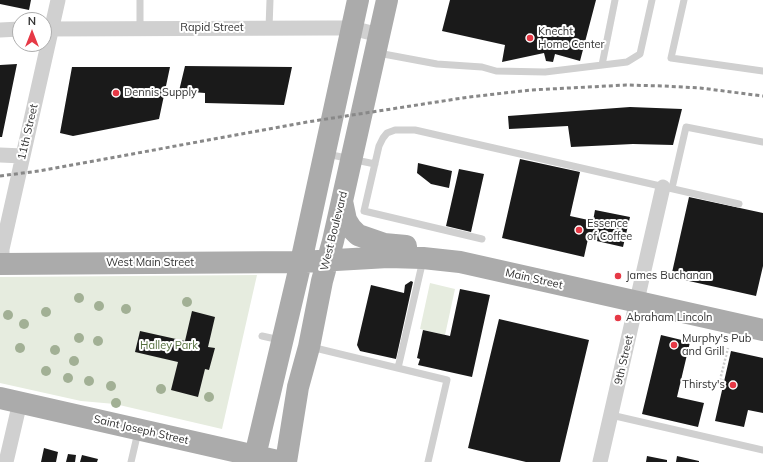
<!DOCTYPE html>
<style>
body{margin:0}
#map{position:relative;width:763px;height:462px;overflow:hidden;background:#fff;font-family:Mulish,sans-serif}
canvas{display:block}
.north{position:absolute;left:12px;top:12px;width:40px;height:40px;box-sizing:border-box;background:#fff;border:1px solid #adadad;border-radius:50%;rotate:0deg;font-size:11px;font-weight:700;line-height:16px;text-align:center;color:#333}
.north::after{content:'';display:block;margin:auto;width:14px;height:18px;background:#e63946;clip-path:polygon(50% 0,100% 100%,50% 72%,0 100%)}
</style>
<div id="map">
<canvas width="763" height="462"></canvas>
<div class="north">N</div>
</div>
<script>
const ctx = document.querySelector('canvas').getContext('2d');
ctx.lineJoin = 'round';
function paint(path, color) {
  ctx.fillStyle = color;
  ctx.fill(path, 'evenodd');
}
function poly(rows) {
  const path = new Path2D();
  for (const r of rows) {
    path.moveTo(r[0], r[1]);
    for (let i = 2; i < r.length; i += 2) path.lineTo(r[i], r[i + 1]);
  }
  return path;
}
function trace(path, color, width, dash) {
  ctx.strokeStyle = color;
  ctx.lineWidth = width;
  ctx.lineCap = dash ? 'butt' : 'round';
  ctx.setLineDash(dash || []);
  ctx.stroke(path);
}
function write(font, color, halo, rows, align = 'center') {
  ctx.font = font + ' Mulish,sans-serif';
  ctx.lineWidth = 4;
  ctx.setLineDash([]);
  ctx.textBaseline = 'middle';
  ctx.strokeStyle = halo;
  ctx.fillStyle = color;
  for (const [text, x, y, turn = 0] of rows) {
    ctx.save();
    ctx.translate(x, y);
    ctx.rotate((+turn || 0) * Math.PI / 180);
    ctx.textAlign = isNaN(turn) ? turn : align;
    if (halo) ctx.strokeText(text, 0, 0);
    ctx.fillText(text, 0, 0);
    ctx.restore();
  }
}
paint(poly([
 [257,275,222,429,115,404,81,401,0,383,0,277],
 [430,283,455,289,445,335,420,329]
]), '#e6ecdf');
paint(poly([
 [0,0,31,0,29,10,0,4],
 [450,0,596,0,580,61,555,54,553,62,546,61,544,53,502,62,505,45,442,31],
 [17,64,2,137,0,137,0,65],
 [185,66,292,67,284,105,205,103,205,93,179,91],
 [72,67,170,67,159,119,73,136,60,133],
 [630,107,682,109,673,145,633,144,571,147,568,126,509,129,508,116],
 [520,159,580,172,570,216,593,221,595,210,630,217,623,247,588,239,584,257,502,238],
 [418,163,452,171,449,188,431,184,417,173],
 [459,169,484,174,471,232,446,226],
 [689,197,763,213,763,266,756,296,671,277],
 [411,281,413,282,396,359,360,351,357,345,371,285,404,293,405,285],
 [460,289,490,295,472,377,418,365,420,359,417,358,423,330,450,336],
 [192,311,215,317,208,347,215,348,209,370,205,369,198,397,171,390,178,362,135,352,140,331,185,341],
 [499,319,589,340,560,462,526,462,468,448],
 [661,335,690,342,677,397,704,403,698,427,642,414],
 [731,351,763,358,763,413,748,410,744,427,715,421],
 [44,448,58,452,56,462,41,462],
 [68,454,76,455,75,462,66,462],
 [82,455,98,459,97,462,80,462],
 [647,456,667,460,667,462,646,462],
 [677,456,699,461,699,462,676,462]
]), '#1a1a1a');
trace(poly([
 [724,381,720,380,728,348]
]), '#cdcdcd', 2.5, [2, 2]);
trace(poly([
 [140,0,140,29],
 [684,0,671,58,763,71],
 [269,28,270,0],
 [378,53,437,64,482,67,496,71,545,72,627,62,640,54,652,0],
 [602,65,615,0],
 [327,154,375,164],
 [672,188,686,127,763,142],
 [482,239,364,211,379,146,383,138,387,133,395,130,415,130,739,204],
 [262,336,280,340],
 [311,347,447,380,428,462],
 [398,368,423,260],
 [611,415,763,450],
 [131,462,138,432]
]), '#d0d0d0', 7);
trace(poly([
 [44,29,328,28,352,28,379,35],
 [0,30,20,29],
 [0,155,23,156],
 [2,264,2,249,58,0],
 [6,462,20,402],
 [600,462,663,187]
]), '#d0d0d0', 15);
trace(poly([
 [342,201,346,220,351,228,358,235,384,244,406,246],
 [0,264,301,262,388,257,423,258,460,262,763,330],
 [0,398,282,462],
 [255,456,301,262,358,0],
 [286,462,298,387,309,347,322,281,333,241,387,0]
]), '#ababab', 22);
trace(poly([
 [0,176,39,171,307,122,469,97,531,90,626,85,663,86,700,88,763,96]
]), '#888', 3, [4, 3]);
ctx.fillStyle = '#a2b095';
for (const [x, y] of [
 [79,298],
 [187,302],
 [99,306],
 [126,309],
 [46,312],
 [8,315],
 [24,324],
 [79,338],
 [98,341],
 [20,348],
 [55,350],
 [74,361],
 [46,371],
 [68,378],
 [89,381],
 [111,386],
 [161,389],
 [209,397],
 [116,403]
]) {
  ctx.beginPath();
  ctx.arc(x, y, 5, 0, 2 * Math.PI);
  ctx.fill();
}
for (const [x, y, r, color] of [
 [530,38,4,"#e63946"],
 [116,93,4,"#e63946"],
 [579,230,4,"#e63946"],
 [618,276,4,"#e63946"],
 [618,318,4,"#e63946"],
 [674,345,4,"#e63946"],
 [733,385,4,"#e63946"]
]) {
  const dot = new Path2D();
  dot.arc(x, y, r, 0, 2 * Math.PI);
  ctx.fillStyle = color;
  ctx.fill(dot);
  trace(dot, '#fff', 1.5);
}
write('11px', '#333', '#fff', [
 ["Rapid Street",212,28],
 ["11th Street",28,132,-77],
 ["West Boulevard",334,231,-76],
 ["West Main Street",150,263],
 ["Main Street",534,279,13],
 ["9th Street",624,360,-77],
 ["Saint Joseph Street",141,430,13]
]);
write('11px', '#333', '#fff', [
 ["Knecht",538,32],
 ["Home Center",538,45],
 ["Dennis Supply",124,93],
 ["Essence",587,224],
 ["of Coffee",587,237],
 ["James Buchanan",626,276],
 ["Abraham Lincoln",626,318],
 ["Murphy's Pub",682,339],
 ["and Grill",682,352],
 ["Thirsty's",725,385,"right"]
], 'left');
write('11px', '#56703f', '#fff', [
 ["Halley Park",169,346]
]);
</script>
